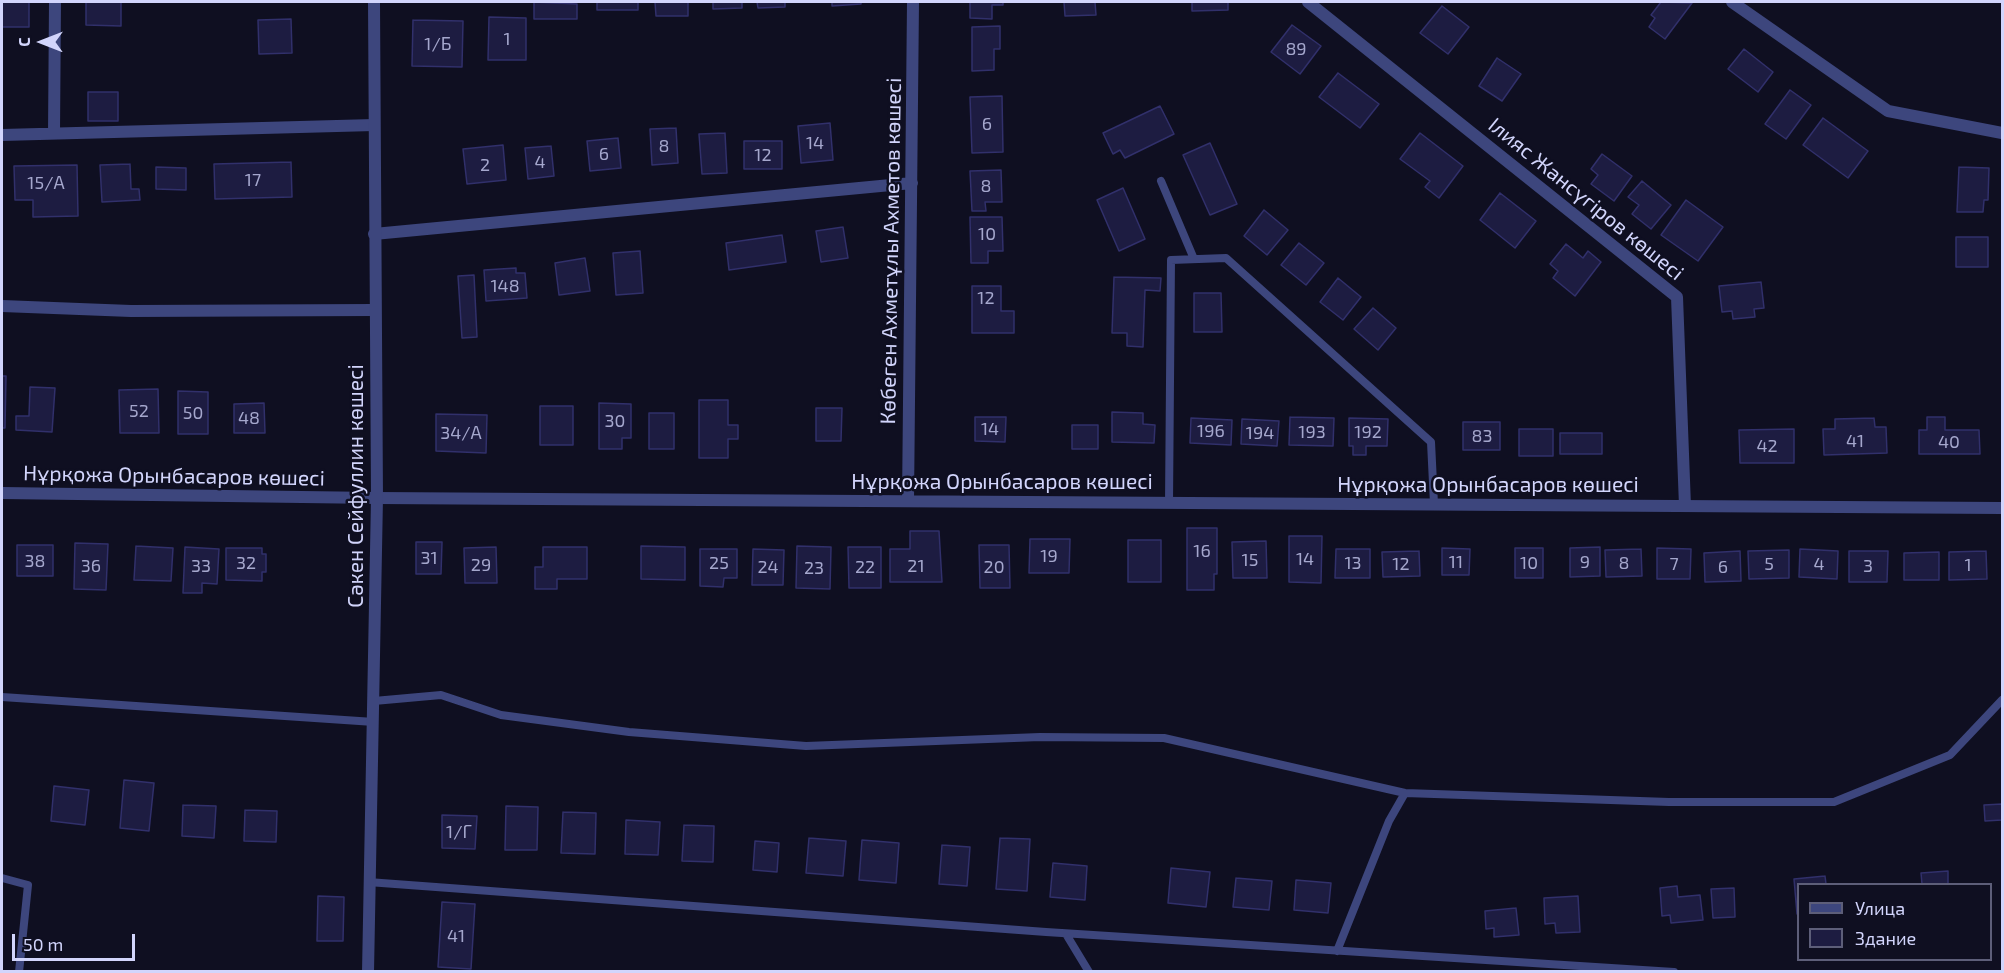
<!DOCTYPE html>
<meta charset="utf-8">
<style>
body{margin:0}
#map{position:relative;width:2004px;height:973px;overflow:hidden;background:#0f0f21;font-family:"Exo 2",sans-serif}
canvas{display:block}
.frame{position:absolute;inset:0;border:3px solid #d2d5fc;pointer-events:none}
.legend{position:absolute;left:1797px;top:883px;width:195px;height:78px;box-sizing:border-box;background:#0f0f21;border:2px solid #5d5e79;margin:0;padding:8px 10px;list-style:none;font-size:18px;color:#d2d5fc}
.legend li{display:flex;align-items:center;gap:12px;height:30px}
.legend b{width:30px;border:2px solid #5d5e79}
.north{position:absolute;left:12px;top:12px;width:60px;height:60px;-webkit-text-stroke:4px #0f0f21;paint-order:stroke;rotate:270deg;font-size:16px;font-weight:700;line-height:24px;text-align:center;color:#d2d5fc}
.north::after{content:'';display:block;margin:auto;width:21px;height:27px;background:#d2d5fc;clip-path:polygon(50% 0,100% 100%,50% 72%,0 100%)}
.scale{position:absolute;left:12px;top:934px;width:123px;height:27px;box-sizing:border-box;border:3px solid #d2d5fc;border-top:0;padding-left:8px;font-size:18px;line-height:21px;white-space:nowrap;color:#d2d5fc;-webkit-text-stroke:4px #0f0f21;paint-order:stroke}
</style>
<div id="map">
<canvas width="2004" height="973"></canvas>
<div class="frame"></div>
<ul class="legend">
<li><b style="height:8px;background:#3d467d"></b>Улица</li>
<li><b style="height:16px;background:#1d1c41"></b>Здание</li>
</ul>
<div class="north">С</div>
<div class="scale">50 m</div>
</div>
<script>
const ctx = document.querySelector('canvas').getContext('2d');
ctx.lineJoin = 'round';
function paint(path, color) {
  ctx.fillStyle = color;
  ctx.fill(path, 'evenodd');
}
function poly(rows) {
  const path = new Path2D();
  for (const r of rows) {
    path.moveTo(r[0], r[1]);
    for (let i = 2; i < r.length; i += 2) path.lineTo(r[i], r[i + 1]);
  }
  return path;
}
function trace(path, color, width, dash) {
  ctx.strokeStyle = color;
  ctx.lineWidth = width;
  ctx.lineCap = dash ? 'butt' : 'round';
  ctx.setLineDash(dash || []);
  ctx.stroke(path);
}
function write(font, color, halo, rows, align = 'center') {
  ctx.font = font + ' "Exo 2",sans-serif';
  ctx.lineWidth = 5;
  ctx.setLineDash([]);
  ctx.textBaseline = 'middle';
  ctx.strokeStyle = halo;
  ctx.fillStyle = color;
  for (const [text, x, y, turn = 0] of rows) {
    ctx.save();
    ctx.translate(x, y);
    ctx.rotate((+turn || 0) * Math.PI / 180);
    ctx.textAlign = isNaN(turn) ? turn : align;
    if (halo) ctx.strokeText(text, 0, 0);
    ctx.fillText(text, 0, 0);
    ctx.restore();
  }
}
const building = poly([
 [2,2,29,2,29,27,2,27,2,2],
 [86,2,121,2,121,26,86,25,86,2],
 [534,2,577,4,577,19,534,19,534,2],
 [597,2,638,2,638,10,597,10,597,2],
 [655,2,688,2,688,16,656,16,655,2],
 [713,2,742,2,742,8,713,9,713,2],
 [757,2,785,2,785,7,758,8,757,2],
 [832,2,861,2,861,4,832,6,832,2],
 [970,2,1003,2,1003,5,992,5,992,19,970,18,970,2],
 [1064,2,1095,2,1096,15,1065,16,1064,2],
 [1192,2,1228,2,1228,10,1192,11,1192,2],
 [1661,2,1692,3,1665,39,1649,27,1655,18,1651,15,1661,2],
 [1442,6,1469,27,1448,54,1420,33,1442,6],
 [489,17,526,18,526,60,488,60,489,17],
 [291,19,292,53,259,54,258,20,291,19],
 [413,20,463,21,462,67,412,66,413,20],
 [1292,25,1321,46,1300,74,1271,52,1292,25],
 [1000,26,1000,49,994,49,994,70,972,71,972,27,1000,26],
 [1744,49,1773,72,1758,92,1728,69,1744,49],
 [1497,58,1521,74,1502,101,1479,86,1497,58],
 [1338,73,1379,104,1360,128,1319,97,1338,73],
 [1790,90,1811,105,1786,139,1765,124,1790,90],
 [88,92,118,92,118,121,88,121,88,92],
 [1002,96,1003,152,972,153,970,97,1002,96],
 [1160,106,1174,134,1125,158,1120,150,1113,154,1103,133,1160,106],
 [1823,118,1868,151,1848,178,1803,145,1823,118],
 [830,123,833,160,801,163,798,126,830,123],
 [676,128,678,163,652,165,650,129,676,128],
 [725,133,727,173,702,174,699,134,725,133],
 [1420,133,1463,166,1439,198,1425,187,1430,181,1400,159,1420,133],
 [618,138,621,168,590,171,587,141,618,138],
 [744,141,782,141,782,169,744,169,744,141],
 [1210,143,1237,204,1210,215,1183,155,1210,143],
 [503,145,506,180,467,184,463,149,503,145],
 [551,146,554,176,528,179,525,148,551,146],
 [1602,154,1632,176,1614,201,1591,184,1598,175,1591,169,1602,154],
 [291,162,292,197,215,199,214,164,291,162],
 [130,164,131,189,139,189,140,200,102,202,100,165,130,164],
 [77,165,78,216,33,217,33,200,15,200,14,166,77,165],
 [156,167,186,168,186,190,156,189,156,167],
 [1959,167,1989,168,1988,200,1984,200,1983,212,1957,212,1959,167],
 [1001,170,1002,202,985,202,986,211,972,211,970,171,1001,170],
 [1642,181,1671,205,1651,229,1632,214,1639,205,1628,197,1642,181],
 [1123,188,1145,239,1119,251,1097,200,1123,188],
 [1500,193,1536,221,1515,248,1480,220,1500,193],
 [1686,200,1723,227,1698,261,1661,235,1686,200],
 [1264,210,1288,230,1267,255,1244,236,1264,210],
 [970,217,1002,217,1003,251,988,251,988,263,971,263,970,217],
 [843,227,848,258,821,262,816,231,843,227],
 [782,235,786,262,729,270,726,243,782,235],
 [1956,237,1988,237,1988,267,1956,267,1956,237],
 [1299,243,1324,263,1306,285,1281,265,1299,243],
 [1566,244,1583,258,1588,251,1601,262,1575,296,1553,278,1558,271,1550,264,1566,244],
 [640,251,643,293,616,295,613,253,640,251],
 [585,258,590,291,559,295,555,263,585,258],
 [516,268,516,273,525,273,527,298,486,301,484,270,516,268],
 [474,275,477,337,462,338,458,276,474,275],
 [1114,277,1161,278,1160,291,1145,290,1143,347,1127,346,1127,333,1112,333,1114,277],
 [1338,278,1361,297,1343,320,1320,302,1338,278],
 [1761,282,1764,308,1754,309,1755,317,1733,319,1732,311,1722,312,1719,286,1761,282],
 [972,286,1001,286,1001,311,1014,311,1014,333,972,333,972,286],
 [1194,293,1221,293,1222,332,1194,332,1194,293],
 [1373,308,1396,328,1378,350,1354,329,1373,308],
 [2,376,6,376,5,428,2,428,2,376],
 [30,387,55,388,52,432,16,430,16,416,29,416,30,387],
 [158,389,159,433,120,433,119,390,158,389],
 [178,391,208,392,208,434,178,434,178,391],
 [699,400,728,400,728,425,738,425,738,439,728,439,728,458,699,458,699,400],
 [264,403,265,433,234,433,234,404,264,403],
 [599,403,631,404,631,438,622,438,622,449,599,449,599,403],
 [540,406,573,406,573,445,540,445,540,406],
 [816,408,842,408,841,441,816,441,816,408],
 [1112,412,1143,413,1143,424,1155,425,1154,443,1112,442,1112,412],
 [649,413,674,413,674,449,649,449,649,413],
 [436,414,487,415,486,453,436,451,436,414],
 [975,417,1006,417,1005,442,975,441,975,417],
 [1290,417,1334,418,1333,446,1289,445,1290,417],
 [1927,417,1945,417,1945,430,1979,430,1980,454,1919,454,1919,430,1927,430,1927,417],
 [1191,418,1232,420,1231,445,1190,443,1191,418],
 [1349,418,1388,419,1387,446,1366,446,1366,455,1353,455,1353,446,1349,446,1349,418],
 [1874,418,1875,427,1886,427,1887,453,1824,455,1823,429,1835,429,1835,419,1874,418],
 [1242,419,1279,421,1277,446,1241,444,1242,419],
 [1463,422,1500,422,1500,450,1463,450,1463,422],
 [1072,425,1098,425,1098,449,1072,449,1072,425],
 [1519,429,1553,429,1553,456,1519,456,1519,429],
 [1794,429,1794,463,1740,463,1739,430,1794,429],
 [1560,433,1602,433,1602,454,1560,454,1560,433],
 [1187,528,1217,528,1217,574,1214,574,1214,590,1187,590,1187,528],
 [910,531,939,531,942,582,890,582,890,549,910,549,910,531],
 [1289,536,1322,536,1321,583,1289,582,1289,536],
 [1030,539,1070,539,1069,573,1029,573,1030,539],
 [1128,540,1161,540,1161,582,1128,582,1128,540],
 [1266,541,1267,578,1233,578,1232,542,1266,541],
 [416,542,442,542,441,574,416,574,416,542],
 [75,543,108,544,106,590,74,589,75,543],
 [17,545,53,545,53,576,17,576,17,545],
 [979,545,1009,545,1010,588,980,588,979,545],
 [136,546,173,548,171,581,134,580,136,546],
 [641,546,685,547,685,580,641,579,641,546],
 [797,546,831,547,830,589,796,588,797,546],
 [185,547,219,549,217,584,202,583,202,593,183,593,185,547],
 [496,547,497,583,465,583,464,548,496,547],
 [543,547,587,547,587,579,557,579,557,589,535,589,535,567,543,567,543,547],
 [848,547,881,547,881,588,849,588,848,547],
 [1600,547,1600,576,1570,577,1570,548,1600,547],
 [226,548,262,548,262,554,266,554,266,572,262,572,262,581,226,580,226,548],
 [1442,548,1470,549,1469,575,1442,575,1442,548],
 [1515,548,1543,548,1543,578,1515,578,1515,548],
 [1657,548,1691,549,1690,579,1657,579,1657,548],
 [700,549,737,549,737,578,724,578,723,587,700,586,700,549],
 [753,549,784,550,783,585,752,585,753,549],
 [1336,549,1370,549,1370,578,1335,578,1336,549],
 [1641,549,1642,576,1606,577,1605,550,1641,549],
 [1800,549,1838,551,1837,579,1799,577,1800,549],
 [1789,550,1789,578,1749,579,1748,551,1789,550],
 [1419,551,1420,576,1383,577,1382,552,1419,551],
 [1740,551,1741,581,1705,582,1704,553,1740,551],
 [1849,551,1888,551,1887,582,1849,582,1849,551],
 [1986,551,1987,579,1949,580,1949,552,1986,551],
 [1939,552,1939,580,1904,580,1904,553,1939,552],
 [124,780,154,783,149,831,120,828,124,780],
 [54,786,89,790,85,825,51,821,54,786],
 [2002,804,2002,820,1985,821,1984,805,2002,804],
 [183,805,216,806,214,838,182,836,183,805],
 [506,806,538,807,537,850,505,850,506,806],
 [245,810,277,811,276,842,244,841,245,810],
 [563,812,596,813,595,854,561,853,563,812],
 [442,815,477,816,475,849,442,848,442,815],
 [626,820,660,822,658,855,625,854,626,820],
 [684,825,714,826,713,862,682,861,684,825],
 [809,838,846,841,843,876,806,873,809,838],
 [1000,838,1030,839,1027,891,996,889,1000,838],
 [862,840,899,843,896,883,859,880,862,840],
 [755,841,779,843,777,872,753,870,755,841],
 [942,845,970,847,967,886,939,884,942,845],
 [1053,863,1087,866,1085,900,1050,897,1053,863],
 [1171,868,1210,872,1206,907,1168,903,1171,868],
 [1948,871,1948,884,1922,884,1921,873,1948,871],
 [1825,876,1826,884,1798,884,1797,914,1794,879,1825,876],
 [1236,878,1272,881,1269,910,1233,907,1236,878],
 [1296,880,1331,883,1328,913,1294,910,1296,880],
 [1677,886,1678,897,1700,895,1703,920,1671,923,1670,915,1662,916,1660,888,1677,886],
 [1734,888,1735,917,1713,918,1711,889,1734,888],
 [318,896,344,897,343,941,317,941,318,896],
 [1578,896,1580,932,1556,933,1555,923,1545,924,1544,898,1578,896],
 [442,902,475,904,471,969,438,967,442,902],
 [1516,908,1519,935,1494,937,1494,928,1486,929,1485,911,1516,908]
]);
paint(building, '#1d1c41');
trace(building, '#31306b', 1.5);
trace(poly([
 [1161,181,1194,259],
 [1169,503,1171,260,1226,258,1431,442,1434,504],
 [2,697,374,722],
 [374,701,441,695,501,715,629,732,806,746,1040,737,1164,738,1405,793,1669,802,1834,802,1950,755,2002,700],
 [2,878,28,885,19,972],
 [368,882,1046,932,1674,972],
 [1066,934,1089,972],
 [1337,951,1389,821,1405,793]
]), '#3d467d', 8);
trace(poly([
 [1308,2,1677,297,1685,506],
 [1732,2,1888,111,2002,133],
 [54,133,55,2],
 [2,135,374,125],
 [374,234,912,183],
 [2,306,131,311,375,310],
 [2,493,377,498,2002,508],
 [908,501,913,2]
]), '#3d467d', 12);
trace(poly([
 [368,972,377,498,374,2]
]), '#3d467d', 12);
write('18px', '#a5a7cd', null, [
 ["1",507,39],
 ["1/Б",438,44],
 ["89",1296,49],
 ["6",987,124],
 ["14",815,143],
 ["8",664,146],
 ["6",604,154],
 ["12",763,155],
 ["4",540,162],
 ["2",485,165],
 ["17",253,180],
 ["15/А",46,183],
 ["8",986,186],
 ["10",987,234],
 ["148",505,286],
 ["12",986,298],
 ["52",139,411],
 ["50",193,413],
 ["48",249,418],
 ["30",615,421],
 ["14",990,429],
 ["196",1211,431],
 ["193",1312,432],
 ["192",1368,432],
 ["34/А",461,433],
 ["194",1260,433],
 ["83",1482,436],
 ["41",1855,441],
 ["40",1949,442],
 ["42",1767,446],
 ["16",1202,551],
 ["19",1049,556],
 ["31",429,558],
 ["14",1305,559],
 ["15",1250,560],
 ["38",35,561],
 ["11",1456,562],
 ["9",1585,562],
 ["32",246,563],
 ["25",719,563],
 ["13",1353,563],
 ["10",1529,563],
 ["8",1624,563],
 ["12",1401,564],
 ["7",1674,564],
 ["5",1769,564],
 ["4",1819,564],
 ["29",481,565],
 ["1",1968,565],
 ["36",91,566],
 ["33",201,566],
 ["21",916,566],
 ["3",1868,566],
 ["24",768,567],
 ["22",865,567],
 ["20",994,567],
 ["6",1723,567],
 ["23",814,568],
 ["1/Г",459,832],
 ["41",456,936]
]);
write('21px', '#d2d5fc', '#0f0f21', [
 ["Ілияс Жансүгіров көшесі",1586,199,39],
 ["Көбеген Ахметұлы Ахметов көшесі",891,251,-89],
 ["Нұрқожа Орынбасаров көшесі",174,476,1],
 ["Нұрқожа Орынбасаров көшесі",1002,482],
 ["Нұрқожа Орынбасаров көшесі",1488,485],
 ["Сәкен Сейфуллин көшесі",356,486,-90]
]);
</script>
